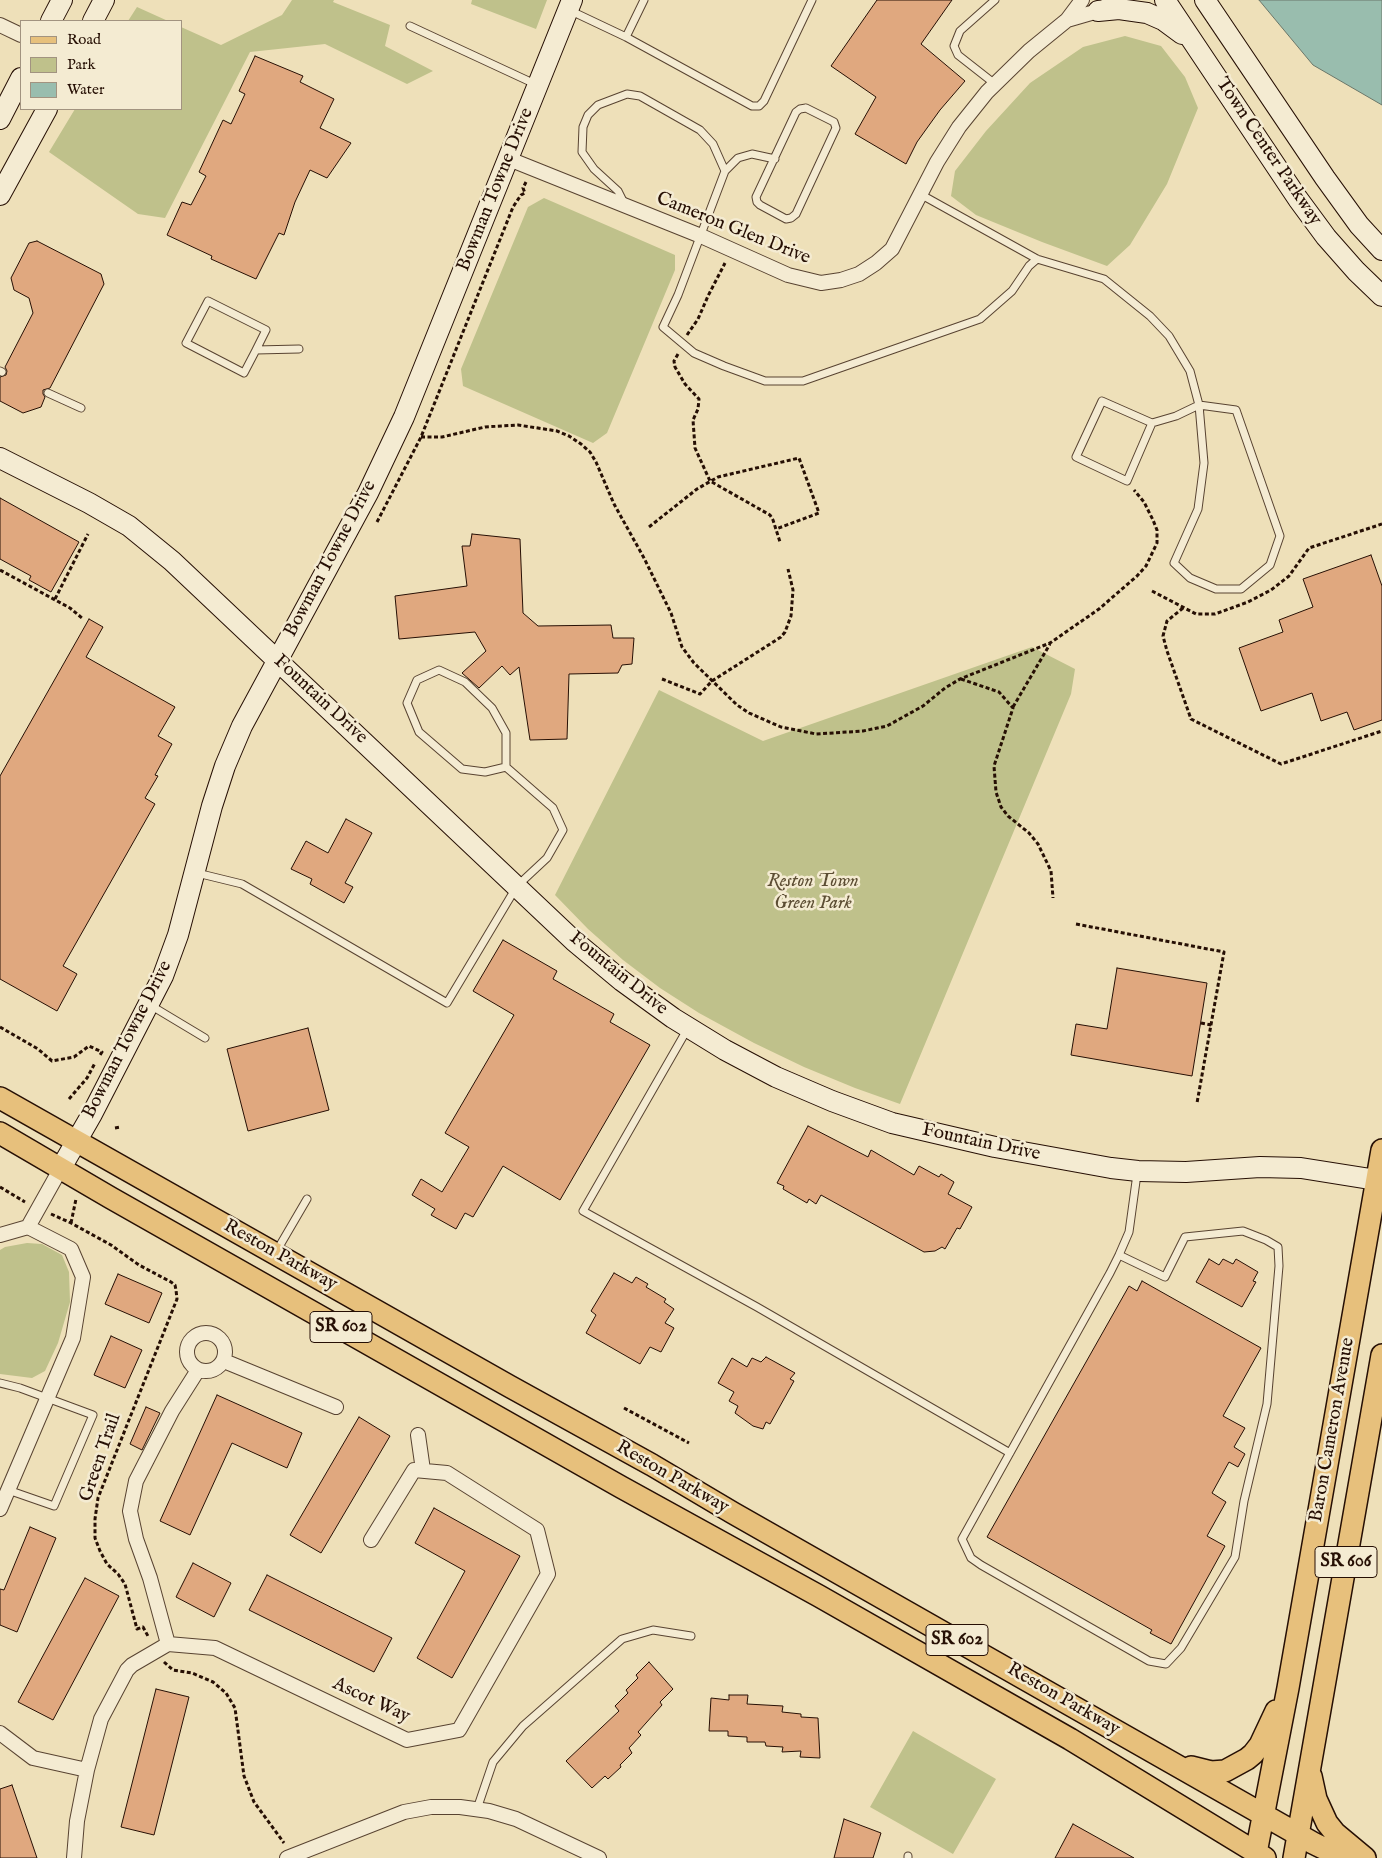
<!DOCTYPE html>
<style>
body{margin:0}
#map{position:relative;width:1382px;height:1858px;overflow:hidden;background:#eee0b9;font-family:"IM FELL English",serif}
canvas{display:block}
.legend{position:absolute;left:20px;top:20px;width:162px;height:90px;box-sizing:border-box;background:#f4ebd2;border:1px solid #a29380;margin:0;padding:6px 9px;list-style:none;font-size:15px;color:#260f04}
.legend li{display:flex;align-items:center;gap:10px;height:25px}
.legend b{width:25px;border:1px solid #a29380}
</style>
<div id="map">
<canvas width="1382" height="1858"></canvas>
<ul class="legend">
<li><b style="height:6px;background:#e7c07c"></b>Road</li>
<li><b style="height:14px;background:#bfc18b"></b>Park</li>
<li><b style="height:14px;background:#99bdae"></b>Water</li>
</ul>
</div>
<script>
const ctx = document.querySelector('canvas').getContext('2d');
ctx.lineJoin = 'round';
function paint(path, color) {
  ctx.fillStyle = color;
  ctx.fill(path, 'evenodd');
}
function poly(rows) {
  const path = new Path2D();
  for (const r of rows) {
    if (r.length === 3) {
      path.moveTo(r[0] + r[2], r[1]);
      path.arc(r[0], r[1], r[2], 0, 2 * Math.PI);
      continue;
    }
    path.moveTo(r[0], r[1]);
    for (let i = 2; i < r.length; i += 2) path.lineTo(r[i], r[i + 1]);
  }
  return path;
}
function trace(path, color, width, dash) {
  ctx.strokeStyle = color;
  ctx.lineWidth = width;
  ctx.lineCap = dash ? 'butt' : 'round';
  ctx.setLineDash(dash || []);
  ctx.stroke(path);
}
function write(font, color, halo, rows, align = 'center') {
  ctx.font = font + ' "IM FELL English",serif';
  ctx.lineWidth = 5;
  ctx.setLineDash([]);
  ctx.textBaseline = 'middle';
  ctx.strokeStyle = halo;
  ctx.fillStyle = color;
  for (const [text, x, y, turn = 0] of rows) {
    ctx.save();
    ctx.translate(x, y);
    ctx.rotate((+turn || 0) * Math.PI / 180);
    ctx.textAlign = isNaN(turn) ? turn : align;
    if (halo) ctx.strokeText(text, 0, 0);
    ctx.fillText(text, 0, 0);
    ctx.restore();
  }
}
paint(poly([
 [292,0,334,0,333,2,390,25,385,46,433,71,407,84,325,44,250,52,165,218,138,214,49,152,75,109,181,109,181,27,221,45,282,15],
 [472,0,547,0,536,29,471,4],
 [137,7,168,21,128,21],
 [1125,36,1161,46,1185,77,1198,108,1167,184,1130,245,1107,266,1042,242,976,215,951,196,955,171,986,131,1030,83,1083,47],
 [544,198,675,255,675,270,607,433,593,443,463,386,461,369,528,207],
 [1032,647,1075,669,1071,694,900,1104,855,1088,804,1067,754,1043,699,1013,660,988,623,960,588,929,555,895,659,690,763,741],
 [27,1243,42,1244,62,1255,69,1272,70,1302,58,1343,45,1371,32,1378,0,1374,0,1250,5,1247],
 [913,1731,996,1779,953,1854,870,1807]
]), '#bfc18b');
const water = poly([
 [1259,0,1382,0,1382,105,1313,65,1259,0]
]);
paint(water, '#99bdae');
trace(water, '#6b776a', 1);
const building = poly([
 [877,0,952,0,921,44,965,81,940,110,917,142,906,164,855,134,876,97,831,66,877,0],
 [255,56,303,76,300,82,334,99,320,128,351,143,327,178,310,170,295,202,284,235,279,233,256,279,211,259,212,256,167,235,182,202,191,205,206,176,199,172,223,120,231,124,245,94,239,91,255,56],
 [37,241,101,274,104,284,50,388,43,390,43,394,45,397,41,407,23,413,0,401,0,377,6,375,7,371,5,367,33,313,29,298,14,290,11,278,29,243,37,241],
 [0,498,79,542,51,592,29,580,31,576,0,559,0,498],
 [472,534,520,539,523,613,538,626,611,625,613,638,634,638,632,664,622,665,618,673,569,674,567,739,530,740,519,667,510,675,502,666,479,688,462,673,486,651,475,632,399,639,395,596,467,586,462,546,470,546,472,534],
 [1371,555,1382,586,1382,720,1354,730,1347,712,1321,721,1312,693,1261,711,1239,648,1283,632,1279,620,1313,607,1303,579,1371,555],
 [89,619,103,627,86,657,175,707,158,736,172,744,155,775,158,776,145,798,155,804,63,966,77,974,57,1011,0,979,0,776,89,619],
 [346,819,372,833,345,883,353,887,344,903,310,884,312,879,291,869,306,841,328,853,346,819],
 [503,940,557,971,553,979,614,1014,610,1022,650,1045,560,1200,503,1166,473,1217,465,1213,456,1229,431,1215,435,1209,412,1195,421,1179,442,1192,469,1147,445,1133,514,1015,473,991,503,940],
 [1117,968,1207,983,1192,1076,1071,1055,1076,1024,1107,1029,1117,968],
 [308,1028,329,1110,248,1131,227,1049,308,1028],
 [808,1126,868,1157,871,1150,914,1175,919,1166,939,1177,941,1174,954,1182,948,1194,972,1207,960,1229,957,1228,945,1249,942,1247,935,1251,924,1252,821,1195,816,1204,809,1199,807,1203,783,1189,784,1186,777,1183,808,1126],
 [1209,1259,1219,1265,1223,1259,1233,1264,1236,1259,1258,1272,1253,1281,1256,1282,1242,1307,1196,1282,1209,1259],
 [614,1273,632,1283,636,1277,648,1284,646,1287,666,1299,664,1302,674,1309,665,1323,674,1328,661,1352,650,1347,640,1364,586,1333,596,1315,591,1311,614,1273],
 [118,1274,162,1293,149,1323,105,1304,118,1274],
 [1142,1281,1261,1348,1223,1416,1245,1428,1234,1447,1245,1454,1238,1467,1229,1462,1212,1493,1226,1502,1207,1536,1225,1546,1171,1644,1150,1633,1152,1630,987,1537,1129,1286,1137,1291,1142,1281],
 [111,1336,142,1350,125,1388,94,1375,111,1336],
 [766,1357,795,1373,790,1379,794,1381,770,1424,766,1422,763,1429,753,1426,735,1413,738,1406,729,1401,734,1392,718,1383,732,1358,747,1367,752,1358,761,1362,766,1357],
 [217,1395,302,1433,287,1468,232,1443,190,1535,160,1521,217,1395],
 [146,1407,160,1413,142,1450,130,1444,146,1407],
 [359,1417,390,1436,321,1553,290,1535,359,1417],
 [434,1508,520,1556,452,1678,417,1658,465,1571,415,1543,434,1508],
 [30,1527,56,1538,17,1632,0,1625,0,1589,4,1590,30,1527],
 [193,1563,231,1583,214,1617,176,1597,193,1563],
 [267,1575,392,1638,374,1672,249,1610,267,1575],
 [85,1578,119,1596,53,1720,18,1702,85,1578],
 [649,1662,673,1689,660,1702,662,1705,638,1732,641,1735,629,1748,632,1753,620,1765,621,1767,608,1779,605,1776,592,1788,566,1761,619,1711,615,1706,628,1693,626,1690,638,1678,636,1675,649,1662],
 [156,1689,189,1697,154,1835,121,1827,156,1689],
 [729,1695,748,1695,747,1704,783,1706,782,1712,801,1714,801,1717,818,1718,820,1758,800,1757,801,1751,782,1752,783,1747,766,1746,765,1742,747,1742,747,1737,728,1736,728,1731,709,1731,711,1698,729,1700,729,1695],
 [12,1785,37,1858,0,1858,0,1789,12,1785],
 [844,1819,881,1833,873,1858,834,1858,844,1819],
 [1073,1824,1134,1858,1055,1858,1073,1824]
]);
paint(building, '#e0a87f');
trace(building, '#260f04', 1);
const lane = poly([
 [569,10,626,37,644,0],
 [410,26,535,84],
 [626,37,752,106,759,106,764,101,812,0],
 [995,84,958,55,954,46,960,31,995,0],
 [806,108,834,122,836,128,796,214,791,218,786,219,760,205,757,202,756,197,796,112,800,109,806,108],
 [775,159,752,154,738,158,725,171,678,295,663,327,694,353,724,366,765,381,803,381,980,319,1012,291,1029,266,1037,259],
 [920,194,1037,259,1104,279,1150,316,1169,336,1190,371,1199,405,1204,463,1198,509,1174,563,1190,578,1216,589,1241,589,1270,565,1280,536,1236,410,1199,405,1176,416,1152,423,1102,401,1076,457,1127,481,1152,423],
 [625,205,618,191,594,169,582,152,583,127,588,115,598,105,627,94,640,96,700,130,713,144,725,171],
 [256,350,266,330,208,301,186,343,244,373,256,350,299,349],
 [0,371,2,372],
 [48,393,81,408],
 [197,873,242,884,447,1003,517,886,547,858,563,830,553,808,506,767,506,733,492,708,465,682,439,670,417,680,407,703,419,732,462,769,485,772,506,767],
 [150,1005,205,1038],
 [688,1028,583,1211,757,1307,1010,1453],
 [276,1252,307,1199],
 [1119,1255,1165,1277,1185,1237,1243,1231,1266,1240,1278,1247,1279,1266,1267,1404,1244,1501,1235,1557,1181,1648,1166,1664,1149,1661,981,1565,971,1558,962,1539,1110,1273,1119,1255,1129,1232,1137,1174],
 [0,1383,20,1388,93,1415,54,1506,8,1490],
 [477,1809,493,1762,523,1726,622,1639,653,1630,691,1636],
 [908,1858,908,1856]
]);
const street = poly([
 [1067,20,1098,11,1106,6],
 [0,25,21,35],
 [509,159,701,236,788,275,821,283,841,280,859,274,876,263,892,249,937,162,959,127,987,92,1029,51,1067,20,1082,0],
 [0,1235,28,1227,61,1168],
 [206,1352,19],
 [224,1361,336,1407],
 [418,1435,423,1470],
 [0,1509,73,1338,83,1277,71,1249,28,1227],
 [168,1644,150,1578,136,1539,130,1511,136,1481,172,1411,198,1370],
 [0,1733,33,1758,87,1770],
 [74,1858,77,1821,87,1770,101,1719,127,1670,132,1665,168,1644,215,1648,407,1740,459,1730,548,1574,537,1530,447,1473,414,1470,371,1540],
 [287,1858,404,1812,431,1807,460,1807,489,1811,516,1819,599,1858]
]);
const secondary = poly([
 [1165,0,1298,199,1326,237,1356,271,1382,296],
 [1205,0,1325,178,1359,225,1382,250],
 [1098,11,1119,9,1147,13,1163,20,1182,34],
 [51,21,62,0],
 [93,21,104,0],
 [0,119,21,78],
 [0,195,47,109],
 [0,458,89,503,129,526,172,561,574,941,622,981,673,1018,725,1050,776,1077,832,1101,892,1123,995,1147,1111,1168,1138,1171,1186,1172,1260,1167,1301,1168,1382,1181],
 [61,1168,92,1114,163,976,178,935,212,806,225,766,242,726,368,493,404,417,572,0]
]);
const primary = poly([
 [0,1098,509,1386,652,1465,733,1513,1313,1843,1343,1858],
 [0,1133,111,1198,621,1487,819,1596,1070,1739,1265,1858],
 [1191,1767,1211,1772,1225,1771,1247,1759,1253,1754,1260,1745,1276,1711],
 [1311,1776,1316,1799,1327,1823,1335,1833,1365,1858],
 [1255,1858,1288,1688,1382,1150],
 [1294,1858,1382,1355]
]);
trace(lane, '#584331', 9);
trace(street, '#584331', 16);
trace(secondary, '#260f04', 22);
trace(primary, '#260f04', 24);
trace(poly([
 [687,335,698,319,708,296,725,263],
 [678,354,674,361,675,367,685,384,699,399,698,409,693,420,695,448,710,481,770,515,773,520,780,542],
 [421,437,442,437,485,427,518,425,557,431,569,436,581,444,590,452,596,462,614,504,644,558,671,613,682,647,694,663,737,705,749,713,781,727,816,734,863,731,887,726,923,706,945,688,960,679,1050,643,1099,609,1137,576,1146,566,1157,543,1157,530,1153,520,1144,502,1134,490],
 [377,522,421,437,513,207,521,195,525,193,523,188,526,182],
 [649,527,697,489,718,477,799,458,819,513,776,529],
 [0,570,70,608,82,618],
 [1152,591,1196,614,1215,614,1248,602,1271,590,1289,576,1309,548,1382,524],
 [55,599,88,534],
 [1183,608,1167,621,1163,636,1167,651,1191,719,1281,764,1382,731],
 [662,679,700,694,712,681,781,637,785,632,791,616,793,590,788,569],
 [961,679,999,692,1013,708,994,766,996,792,1001,807,1008,816,1029,833,1038,844,1051,871,1053,898],
 [1013,707,1050,644],
 [1076,924,1224,952,1197,1103],
 [1201,1023,1211,1025],
 [0,1027,38,1049,52,1061,74,1057,89,1046,102,1052,100,1055],
 [69,1099,87,1078,95,1063],
 [115,1128,121,1127],
 [0,1187,25,1202],
 [51,1214,71,1223,111,1245,139,1265,171,1282,175,1285,176,1290,177,1299,98,1498,95,1519,95,1538,100,1551,107,1564,118,1574,125,1584,137,1629,143,1627,149,1638],
 [71,1223,76,1199],
 [624,1408,689,1443],
 [164,1662,173,1670,192,1673,213,1682,226,1693,235,1708,244,1776,254,1802,284,1843]
]), '#260f04', 3, [4, 2.5]);
trace(lane, '#f4ebd2', 7);
trace(street, '#f4ebd2', 14);
trace(secondary, '#f4ebd2', 20);
trace(primary, '#e7c07c', 21);
for (const [x, y, w] of [
 [341,1327,62],
 [1346,1562,62],
 [957,1640,62]
]) {
  const box = new Path2D();
  box.roundRect(x - w / 2, y - 15.5, w, 31, 4);
  ctx.fillStyle = '#f4ebd2';
  ctx.fill(box);
  trace(box, '#260f04', 1);
}
write('bold 18px', '#260f04', null, [
 ["SR 602",341,1327],
 ["SR 606",1346,1562],
 ["SR 602",957,1640]
]);
write('19px', '#260f04', '#f4ebd2', [
 ["Town Center Parkway",1268,152,56],
 ["Bowman Towne Drive",496,190,-68],
 ["Cameron Glen Drive",733,229,22],
 ["Bowman Towne Drive",331,559,-62],
 ["Fountain Drive",320,700,43],
 ["Fountain Drive",618,974,39],
 ["Bowman Towne Drive",128,1040,-63],
 ["Fountain Drive",981,1143,12],
 ["Reston Parkway",280,1256,29],
 ["Baron Cameron Avenue",1333,1430,-80],
 ["Green Trail",101,1458,-71],
 ["Reston Parkway",672,1478,30],
 ["Reston Parkway",1063,1700,30],
 ["Ascot Way",371,1701,25]
]);
write('italic 19px', '#5c4d33', '#f4ebd2', [
 ["Reston Town",813,882],
 ["Green Park",813,904]
]);
</script>
